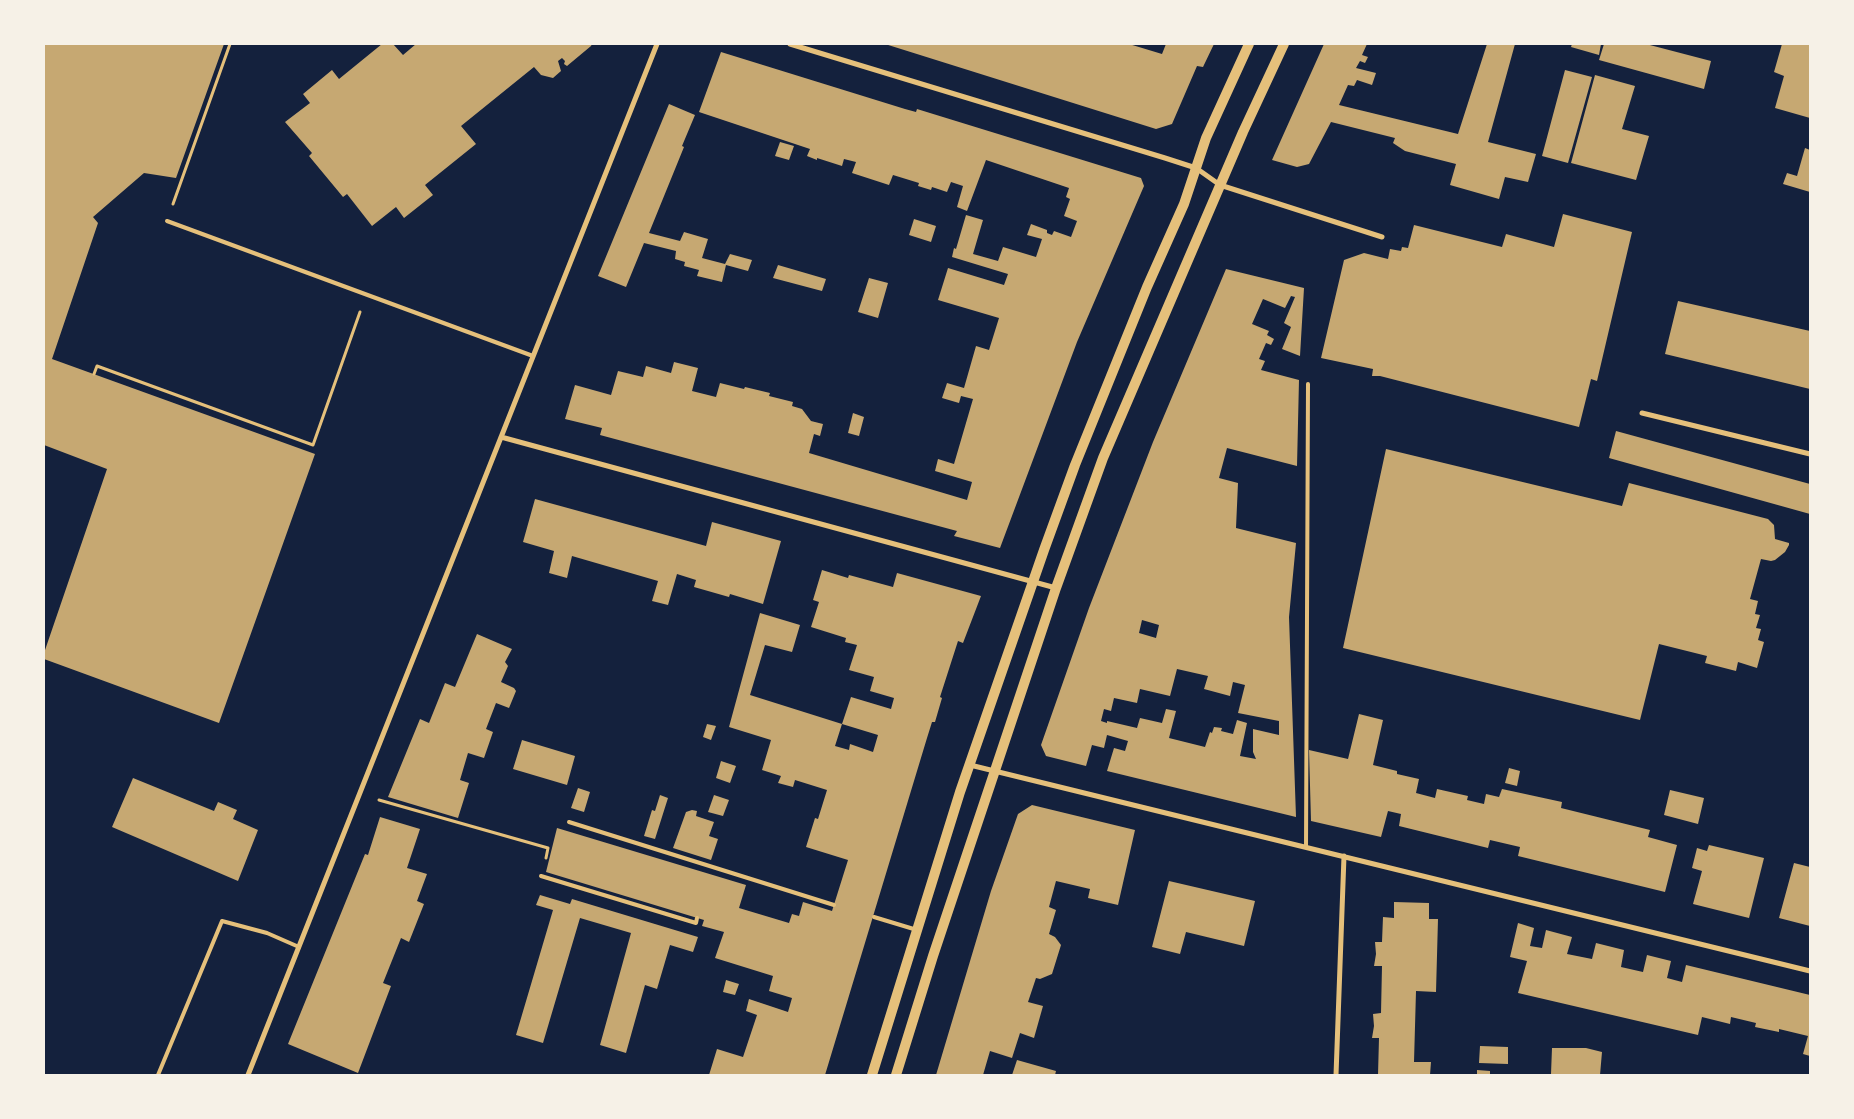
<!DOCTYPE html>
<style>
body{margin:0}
#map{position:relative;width:1854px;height:1119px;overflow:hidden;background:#14213d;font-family:"Crimson Pro",serif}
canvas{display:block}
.frame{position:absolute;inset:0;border:45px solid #f6f1e7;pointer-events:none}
</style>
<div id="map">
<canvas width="1854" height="1119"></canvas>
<div class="frame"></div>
</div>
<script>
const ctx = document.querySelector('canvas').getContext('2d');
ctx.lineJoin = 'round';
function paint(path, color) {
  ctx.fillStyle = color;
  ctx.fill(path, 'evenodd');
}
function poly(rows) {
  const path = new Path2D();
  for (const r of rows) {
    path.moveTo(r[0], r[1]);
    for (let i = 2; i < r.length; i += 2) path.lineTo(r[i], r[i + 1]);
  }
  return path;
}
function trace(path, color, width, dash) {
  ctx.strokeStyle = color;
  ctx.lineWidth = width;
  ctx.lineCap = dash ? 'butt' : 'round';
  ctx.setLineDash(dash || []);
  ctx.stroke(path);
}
paint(poly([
 [44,44,224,44,176,178,144,173,93,217,98,223,52,359,315,454,219,723,44,659,44,653,107,469,44,445],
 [382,44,393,44,403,55,416,44,592,44,591,46,567,66,564,64,565,61,562,58,558,61,561,71,553,78,541,75,534,67,461,126,476,144,425,185,433,195,404,218,396,207,372,226,347,194,343,197,309,156,312,153,285,122,310,103,303,94,332,70,339,79],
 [885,44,1129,44,1162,54,1166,44,1214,44,1203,67,1197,66,1172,124,1156,129],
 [1324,44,1367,44,1362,55,1368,57,1365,63,1360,61,1356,68,1376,73,1372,85,1357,80,1354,86,1348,85,1339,105,1458,134,1487,44,1515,44,1488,142,1536,154,1528,182,1505,177,1499,199,1450,185,1456,164,1405,151,1393,143,1395,138,1331,122,1309,164,1297,167,1272,160],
 [1572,44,1601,44,1599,55,1571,47],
 [1604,44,1646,44,1711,61,1704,89,1599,60],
 [1782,44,1810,44,1810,118,1775,108,1784,76,1774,72],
 [721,52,905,109,916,112,917,109,1141,178,1144,186,1077,342,1000,548,954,536,957,531,600,435,602,428,565,419,575,385,611,395,618,371,643,377,646,366,671,373,674,362,698,368,692,391,716,397,720,383,744,389,745,387,770,393,769,396,793,402,792,406,802,409,811,421,823,424,820,436,814,434,809,453,967,500,972,482,935,471,938,459,954,464,973,399,961,396,959,403,942,398,947,383,964,388,976,346,989,350,999,318,938,300,948,268,1004,285,1008,274,952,257,954,248,956,249,966,215,983,220,973,254,998,261,1003,247,1036,257,1042,239,1027,235,1031,224,1047,230,1047,233,1052,235,1054,231,1071,237,1077,221,1064,216,1070,199,1066,197,1069,188,986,160,967,211,957,207,963,186,951,182,947,192,932,187,931,190,918,186,919,183,893,175,889,185,852,173,856,162,844,159,842,166,817,158,817,160,807,156,810,149,699,112],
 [1565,70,1592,77,1568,163,1542,156],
 [1595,75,1635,86,1622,129,1649,136,1636,180,1571,163],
 [669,104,695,115,682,146,684,147,649,233,680,241,684,232,708,239,702,258,725,264,730,254,752,260,748,271,726,265,722,282,697,276,699,270,684,266,685,262,675,259,676,251,644,243,626,287,598,276],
 [780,142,794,146,789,160,775,156],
 [1805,148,1810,150,1810,192,1783,184,1787,173,1797,176],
 [1563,214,1632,232,1597,381,1591,379,1579,427,1380,376,1372,376,1373,369,1321,358,1344,260,1364,253,1388,259,1390,249,1401,251,1402,247,1408,248,1414,225,1502,247,1506,234,1554,247],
 [914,219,936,226,931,242,909,235],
 [778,265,826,279,822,291,773,278],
 [1226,269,1304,288,1300,356,1282,349,1291,327,1284,323,1295,297,1291,296,1285,308,1263,299,1252,324,1269,331,1267,335,1274,339,1271,345,1266,343,1259,359,1265,361,1261,370,1299,380,1297,466,1227,448,1219,478,1238,483,1236,528,1296,543,1289,617,1296,817,1107,771,1114,748,1125,751,1128,741,1107,735,1104,748,1092,745,1086,766,1046,756,1041,745,1089,608,1153,442],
 [1142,620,1159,625,1156,638,1139,633],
 [1177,669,1208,676,1204,689,1230,696,1233,682,1245,685,1238,713,1279,721,1279,735,1253,729,1253,752,1256,759,1240,756,1247,723,1237,720,1233,734,1221,731,1222,728,1214,727,1212,733,1210,732,1205,747,1169,738,1176,711,1166,709,1162,723,1140,718,1137,728,1107,721,1107,723,1101,721,1104,709,1111,711,1114,698,1137,703,1140,689,1170,696],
 [869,278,888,283,878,318,858,312],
 [1678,301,1810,331,1810,389,1665,354],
 [853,413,864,417,859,436,848,433],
 [1616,431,1810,484,1810,514,1609,458],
 [1386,449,1622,506,1629,483,1768,519,1774,525,1775,539,1789,543,1789,545,1785,552,1775,560,1771,561,1761,559,1750,599,1758,601,1755,614,1760,615,1756,628,1761,629,1758,640,1764,642,1757,668,1738,662,1736,671,1705,663,1707,656,1659,644,1640,720,1343,648],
 [535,499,706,546,712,522,781,541,763,604,730,594,729,597,694,587,696,580,677,574,668,605,652,601,658,581,572,556,567,578,549,573,554,551,523,542],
 [822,570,848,578,849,575,893,587,897,573,981,596,963,643,958,641,940,697,942,698,935,722,932,722,927,738,825,1075,709,1075,717,1049,743,1057,757,1015,746,1011,749,999,788,1012,792,998,769,991,773,976,715,958,724,932,702,926,704,920,546,872,557,828,746,885,739,908,789,923,792,914,799,916,803,902,832,911,848,860,806,847,815,818,818,819,827,790,795,780,793,787,778,783,781,776,762,770,771,740,729,727,760,613,800,625,792,652,765,645,750,695,842,724,835,746,849,750,850,744,873,752,878,735,842,724,851,697,891,709,894,698,870,691,874,677,849,670,857,645,845,642,846,638,811,627,819,602,813,600],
 [477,634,512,649,505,662,508,666,501,682,514,688,516,691,509,708,496,703,486,729,493,732,484,758,468,753,460,780,469,783,458,818,388,797,420,719,429,723,445,683,455,687],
 [1359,714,1383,720,1373,765,1397,771,1397,774,1419,779,1416,793,1435,798,1437,789,1468,796,1467,800,1484,804,1486,794,1499,797,1502,789,1516,792,1562,802,1561,808,1650,830,1648,837,1677,845,1665,892,1518,856,1520,847,1490,840,1488,848,1399,826,1401,814,1388,811,1381,837,1311,821,1309,750,1348,759],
 [707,724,716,726,711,740,703,737],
 [522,740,575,756,567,785,513,769],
 [721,761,736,766,730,783,716,778],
 [1509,768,1520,771,1517,786,1505,783],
 [133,778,214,811,218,802,237,810,233,819,258,830,238,881,112,827],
 [578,788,590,792,584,812,571,808],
 [1670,790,1704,798,1698,824,1664,815],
 [660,795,668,798,655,839,644,836,652,810,655,811],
 [714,795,729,800,723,816,708,812],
 [1032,805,1135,830,1118,905,1088,898,1090,889,1056,881,1049,907,1056,910,1049,934,1055,937,1061,945,1052,974,1040,979,1036,978,1028,1002,1043,1006,1034,1038,1020,1033,1012,1058,990,1051,983,1075,936,1075,991,891,1018,814],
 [692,810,697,811,696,816,714,822,709,836,718,839,711,860,673,848,686,812],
 [380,817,420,829,407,868,427,874,417,901,424,904,409,942,401,938,383,983,391,986,358,1073,288,1044,365,854,368,855],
 [1709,845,1764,858,1749,918,1693,904,1702,871,1692,868,1697,848,1707,851],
 [1794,863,1810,867,1810,926,1779,918],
 [1169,881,1255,901,1244,946,1186,932,1180,954,1152,947],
 [540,895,570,904,572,899,698,937,693,952,670,945,657,989,645,985,626,1053,600,1045,631,933,580,918,543,1043,516,1035,553,910,536,905],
 [1394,902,1429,903,1429,919,1438,919,1436,992,1416,991,1414,1062,1431,1062,1430,1075,1378,1075,1379,1038,1372,1038,1374,1026,1373,1014,1381,1013,1382,966,1374,966,1376,954,1375,942,1382,942,1383,917,1394,918],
 [1518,923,1534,928,1530,946,1542,948,1546,930,1572,937,1567,954,1592,959,1596,943,1624,950,1621,967,1643,972,1647,955,1671,961,1667,978,1682,982,1686,965,1810,995,1810,1056,1803,1054,1808,1036,1779,1029,1779,1032,1755,1027,1756,1023,1731,1017,1730,1024,1702,1017,1698,1035,1518,993,1527,961,1510,957],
 [726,980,739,984,735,995,723,992],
 [1480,1046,1508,1047,1508,1064,1479,1063],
 [1552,1048,1586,1048,1602,1052,1600,1075,1551,1074],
 [1017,1060,1056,1071,1055,1075,1012,1075],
 [1477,1070,1490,1071,1490,1075,1477,1075]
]), '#c6a872');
trace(poly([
 [173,204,230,44],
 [94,374,97,366,313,445,360,312],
 [379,800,548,848,546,858]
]), '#e5c07b', 3);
trace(poly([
 [167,221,533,356],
 [569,822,834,905],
 [1306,847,1308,384],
 [541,876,696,923,697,918],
 [874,917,917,930],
 [158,1075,222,921,267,933,299,947]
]), '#e5c07b', 4);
trace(poly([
 [790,44,1165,158,1196,168,1220,185,1382,237],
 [1642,413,1810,454],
 [501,437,1056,588],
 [970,765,1810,971],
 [248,1075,657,44],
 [1336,1075,1344,856]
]), '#e5c07b', 5);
trace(poly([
 [872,1075,960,792,1044,550,1075,465,1147,287,1184,204,1206,138,1249,44],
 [896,1075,933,956,1056,588,1103,458,1243,132,1284,44]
]), '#e5c07b', 10);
</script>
